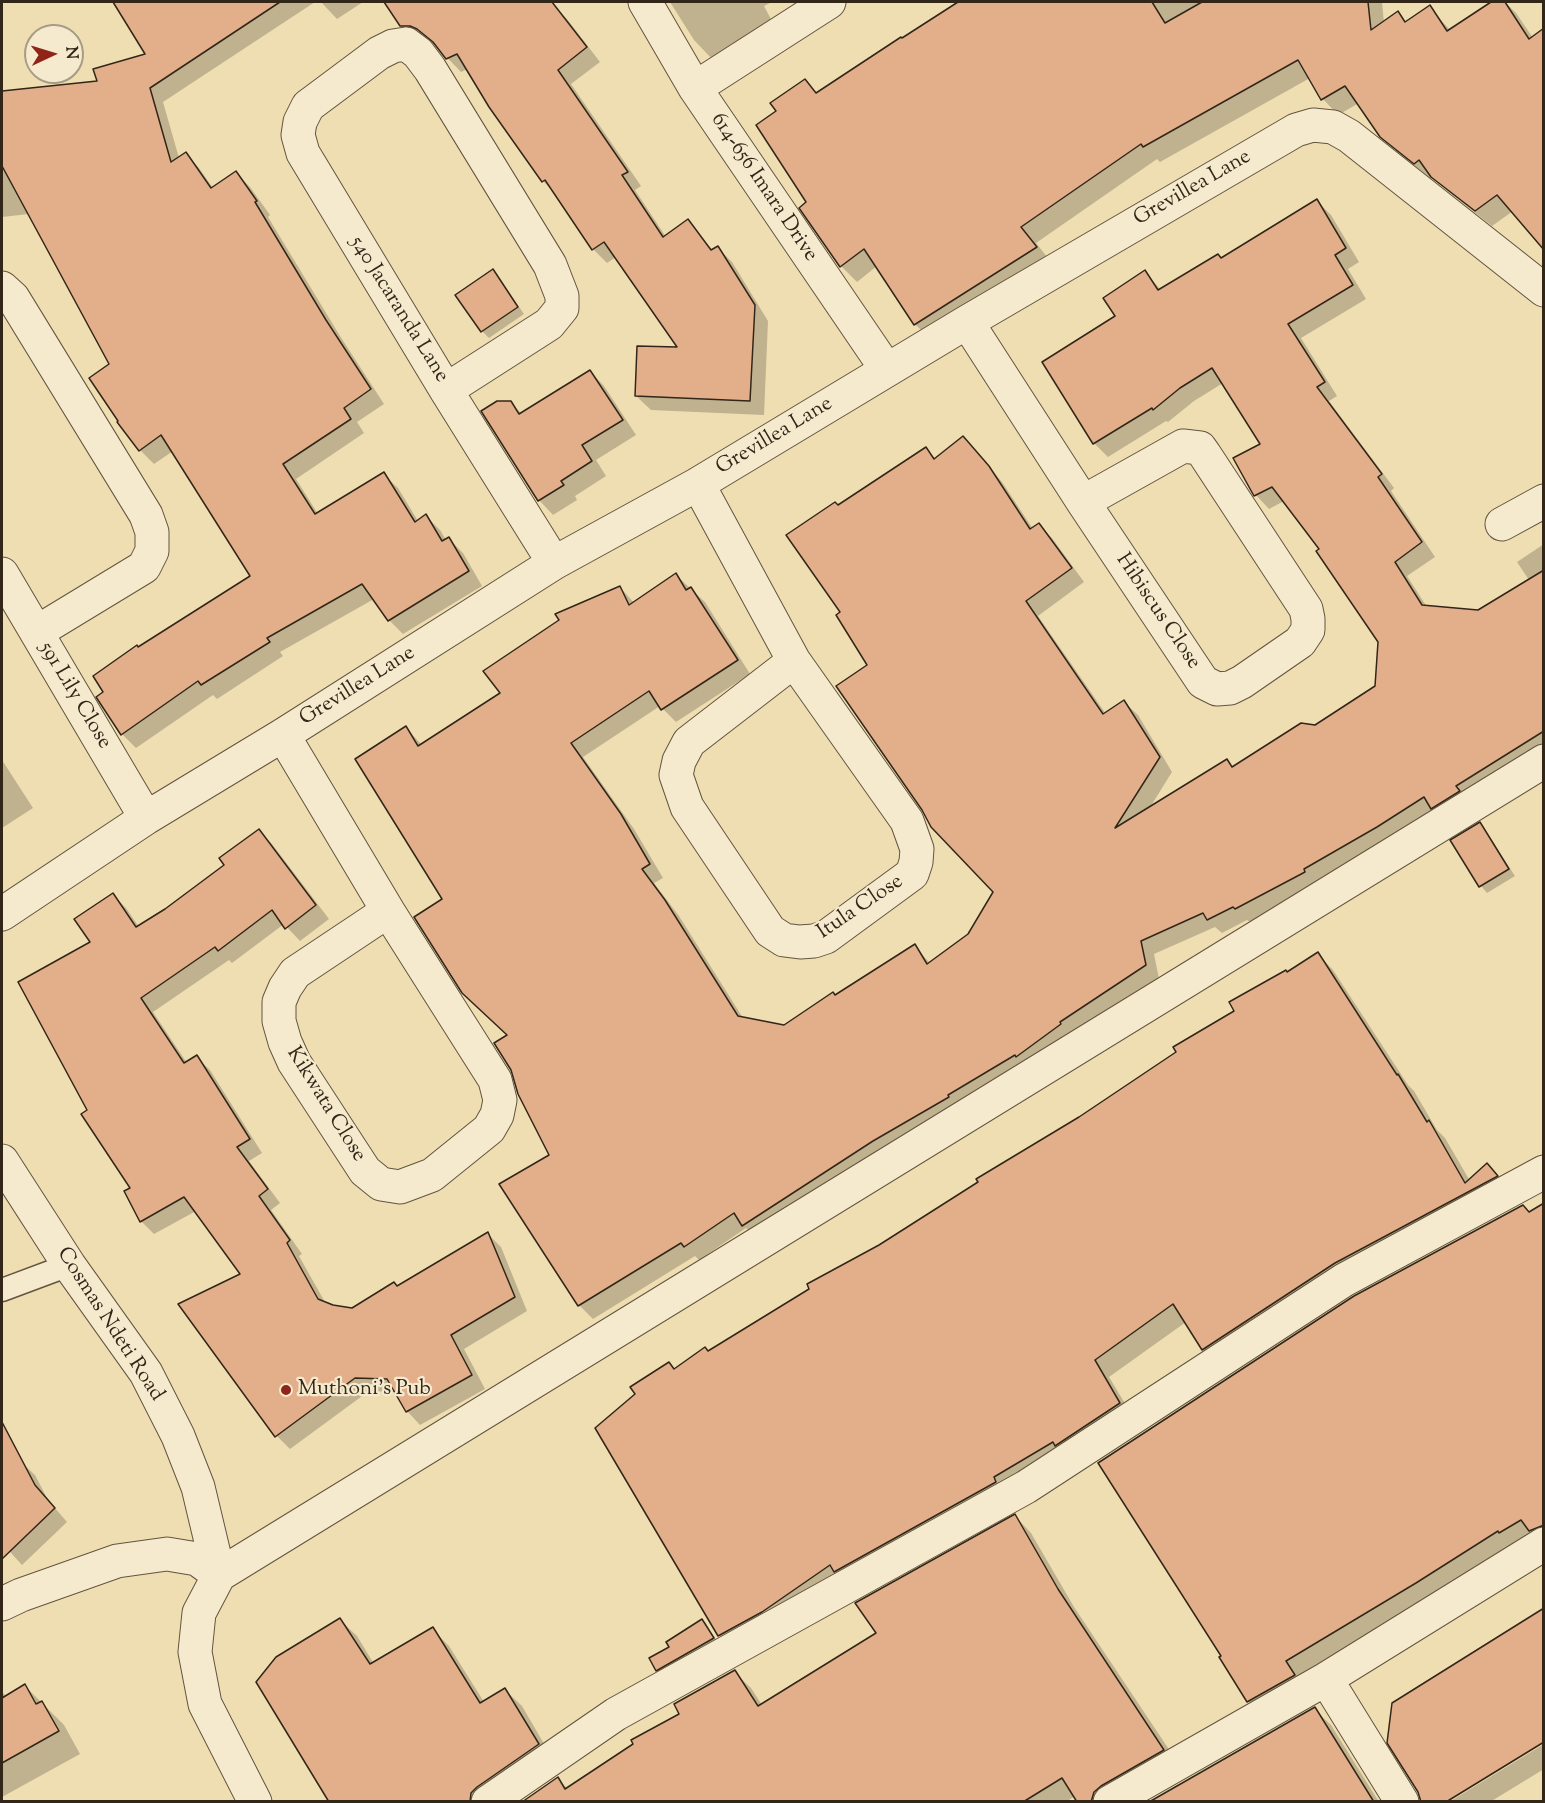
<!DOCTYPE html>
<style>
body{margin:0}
#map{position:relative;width:1545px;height:1803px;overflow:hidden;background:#f0deb3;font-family:"Sorts Mill Goudy",serif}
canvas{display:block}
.frame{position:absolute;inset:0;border:3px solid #322618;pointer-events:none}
.north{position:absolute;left:24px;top:24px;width:60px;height:60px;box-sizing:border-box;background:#f5eace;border:2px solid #a79c85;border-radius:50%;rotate:86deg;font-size:16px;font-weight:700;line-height:24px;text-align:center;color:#322618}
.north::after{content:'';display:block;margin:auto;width:21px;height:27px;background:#8f2418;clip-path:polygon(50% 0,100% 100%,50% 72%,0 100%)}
</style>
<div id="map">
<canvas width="1545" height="1803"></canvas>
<div class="frame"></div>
<div class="north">N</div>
</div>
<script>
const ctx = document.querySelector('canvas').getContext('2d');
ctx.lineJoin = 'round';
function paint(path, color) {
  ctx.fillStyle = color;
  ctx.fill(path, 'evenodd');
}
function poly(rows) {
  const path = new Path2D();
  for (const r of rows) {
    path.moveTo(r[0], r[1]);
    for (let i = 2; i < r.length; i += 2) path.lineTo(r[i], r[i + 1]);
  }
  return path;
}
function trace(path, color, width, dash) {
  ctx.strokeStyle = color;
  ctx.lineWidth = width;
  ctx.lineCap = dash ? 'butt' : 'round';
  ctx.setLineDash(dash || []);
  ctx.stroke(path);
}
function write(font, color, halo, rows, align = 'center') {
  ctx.font = font + ' "Sorts Mill Goudy",serif';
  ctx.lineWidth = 4.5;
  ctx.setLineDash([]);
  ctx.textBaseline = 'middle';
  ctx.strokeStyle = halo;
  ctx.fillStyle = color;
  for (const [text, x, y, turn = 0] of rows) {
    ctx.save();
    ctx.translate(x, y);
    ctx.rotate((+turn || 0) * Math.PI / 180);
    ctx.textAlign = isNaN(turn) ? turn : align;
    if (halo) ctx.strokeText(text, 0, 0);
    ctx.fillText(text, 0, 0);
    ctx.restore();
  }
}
paint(poly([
 [114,2,315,2,163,102,179,158,185,154,199,168,213,188,236,173,250,187,270,215,268,217,340,336,384,404,357,422,364,433,296,479,318,514,383,474,398,488,418,521,426,516,440,530,446,540,449,539,463,553,482,586,403,634,389,620,374,599,280,652,283,656,217,699,213,695,136,748,122,734,105,692,138,649,252,576,173,451,154,464,140,450,110,365,29,214,2,217,2,93,99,82,147,55],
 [321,2,363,2,337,19],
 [385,2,527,2,538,16,553,5,567,19,600,62,571,84,641,186,635,190,666,237,688,221,713,251,718,248,732,262,768,321,764,415,651,410,636,396,679,349,616,257,607,263,593,249,557,195,543,181,468,69,461,72,433,43,425,39,415,40,401,25],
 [670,2,772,2,764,6,773,23,713,60,694,40],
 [961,2,1382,2,1384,23,1398,13,1407,23,1429,7,1451,31,1494,2,1505,2,1516,13,1533,38,1513,211,1492,226,1449,192,1433,177,1431,179,1398,152,1381,136,1359,103,1338,115,1323,99,1310,78,1160,162,1157,159,1036,243,1052,263,931,340,915,324,877,266,857,282,841,266,808,202,778,112,805,81,818,94],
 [1317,201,1331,215,1359,262,1348,269,1366,299,1301,338,1337,396,1329,401,1394,488,1391,491,1435,557,1407,576,1427,607,1478,611,1529,580,1517,562,1544,544,1544,753,1318,886,1250,922,1247,920,1222,933,1215,927,1154,954,1159,979,757,1239,746,1228,699,1260,695,1256,593,1319,579,1305,551,1156,509,1036,444,899,406,728,422,745,502,693,620,587,634,603,676,575,705,602,750,674,676,722,660,706,583,757,634,829,663,878,654,883,679,916,743,1018,784,1027,914,946,930,963,969,935,995,891,869,665,842,613,838,506,926,449,936,459,976,451,1002,482,1033,529,1039,525,1052,538,1084,582,1038,616,1106,714,1124,702,1138,715,1172,772,1149,809,1226,761,1233,768,1315,727,1376,687,1379,642,1322,549,1284,501,1269,509,1256,495,1235,459,1262,444,1223,383,1194,401,1168,422,1166,421,1108,457,1094,443,1117,316,1145,272,1161,290,1221,259],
 [492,271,499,278,524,314,489,338,482,331],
 [590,371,604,386,636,435,596,460,606,476,575,496,577,500,553,515,539,500,511,403,522,414],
 [2,760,33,808,2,828],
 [1480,824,1486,831,1515,876,1487,893,1481,886,1452,841],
 [259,831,272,844,329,919,300,941,284,924,232,963,229,960,153,1012,187,1063,196,1057,210,1070,262,1153,249,1161,280,1203,271,1210,302,1254,299,1256,326,1304,353,1310,397,1287,488,1234,501,1247,527,1311,464,1349,485,1389,420,1425,407,1411,396,1392,369,1391,290,1449,277,1436,180,1304,242,1275,196,1211,154,1234,141,1221,132,1188,89,1111,92,943,113,895,126,908,139,927,226,866],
 [1318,954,1333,970,1408,1085,1414,1091,1437,1130,1445,1138,1470,1181,1487,1165,1503,1181,1219,1365,1203,1349,1186,1322,1109,1377,1135,1420,735,1651,719,1635,636,1395,669,1364,675,1370,708,1352,879,1247,1080,1118],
 [1544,1205,1544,1540,1265,1718,1249,1701,1221,1657,1531,1214],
 [21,1462,35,1475,48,1500,67,1522,22,1565,2,1543,2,1472],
 [1015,1516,1031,1533,1074,1607,1180,1766,1118,1802,1079,1802,1075,1796,1066,1802,524,1802,558,1779,568,1789,681,1714,734,1672,751,1688,762,1705,878,1634],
 [340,1620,357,1636,374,1664,432,1629,449,1646,484,1702,505,1690,522,1706,554,1761,496,1802,332,1802],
 [702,1621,720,1645,664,1677,657,1670,671,1648],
 [25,1686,64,1725,80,1754,2,1797,2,1692,7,1697],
 [1314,1709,1331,1725,1379,1802,1152,1802],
 [1544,1744,1544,1769,1490,1802,1449,1802]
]), '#0003');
const building = poly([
 [113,2,280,2,150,88,171,162,186,152,211,188,236,171,257,201,255,202,326,320,371,389,344,408,351,419,283,464,315,514,384,472,415,522,426,514,442,541,449,537,469,571,388,621,362,584,267,638,270,642,201,685,198,681,121,735,96,697,103,692,93,676,137,645,138,647,250,576,161,435,139,451,117,422,118,421,89,378,109,364,2,166,2,91,97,81,93,69,145,54,113,2],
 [384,2,552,2,587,47,558,70,628,172,622,175,663,237,688,219,711,250,718,246,755,305,750,401,635,396,637,346,677,347,604,242,592,250,545,180,542,182,489,107,457,54,446,59,433,42,417,29,410,26,400,26,384,2],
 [958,2,1152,2,1165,23,1202,2,1368,2,1371,30,1398,11,1405,22,1430,5,1447,31,1491,2,1505,2,1529,39,1544,28,1544,250,1497,195,1475,211,1431,177,1419,160,1414,164,1380,137,1345,86,1321,100,1298,60,1143,147,1141,144,1021,227,1037,247,914,325,864,249,840,267,799,208,806,202,756,125,776,111,770,103,805,79,816,93,901,37,902,38,958,2],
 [1317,199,1346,248,1335,255,1353,285,1288,324,1325,382,1317,387,1382,474,1378,477,1422,542,1395,562,1422,605,1478,610,1544,570,1544,731,1456,786,1460,791,1431,809,1424,797,1377,827,1304,869,1305,872,1235,909,1233,907,1207,920,1203,913,1141,941,1146,965,1060,1022,1061,1024,1016,1057,1015,1055,948,1095,949,1097,873,1141,742,1226,734,1213,684,1247,681,1243,578,1306,499,1184,549,1155,518,1094,511,1070,494,1043,507,1035,462,993,414,917,442,899,355,759,406,726,418,746,500,693,483,671,559,620,555,614,620,586,629,605,676,573,686,590,691,587,738,660,661,710,649,691,571,743,621,814,650,864,642,869,665,900,738,1016,784,1025,833,992,835,995,915,944,927,964,968,934,993,892,931,827,922,810,836,686,867,665,836,615,840,612,786,535,835,502,838,505,926,447,934,459,963,436,989,466,1030,529,1039,523,1072,568,1026,601,1103,714,1124,700,1160,757,1115,828,1227,759,1232,767,1301,723,1315,725,1375,686,1378,642,1316,551,1319,549,1272,487,1254,496,1233,458,1260,444,1212,368,1180,388,1153,410,1152,408,1093,444,1042,362,1115,316,1103,298,1145,270,1158,290,1218,254,1221,258,1317,199],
 [493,269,518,307,481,332,455,295,493,269],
 [590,370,623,420,582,445,592,461,561,481,564,485,538,501,481,411,497,401,511,401,519,414,590,370],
 [1480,822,1509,869,1479,887,1450,840,1480,822],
 [259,829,316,905,285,929,272,910,218,951,215,947,141,998,184,1063,197,1055,250,1139,237,1147,268,1189,259,1196,290,1240,287,1243,318,1299,333,1305,352,1308,394,1282,397,1286,488,1232,515,1297,451,1335,472,1375,406,1412,387,1379,355,1378,275,1437,178,1304,240,1274,184,1197,140,1222,124,1191,130,1188,81,1114,87,1110,18,982,90,942,74,919,113,893,136,927,165,909,224,865,219,858,259,829],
 [1318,952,1397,1075,1398,1074,1427,1122,1429,1120,1465,1183,1487,1163,1498,1176,1335,1263,1202,1350,1173,1304,1095,1360,1120,1403,1055,1446,1053,1442,994,1477,996,1482,834,1572,830,1565,762,1612,718,1636,595,1428,635,1394,630,1387,669,1362,674,1369,705,1347,708,1351,809,1289,807,1284,879,1245,978,1182,976,1179,1079,1117,1176,1052,1173,1047,1234,1011,1229,1002,1286,970,1287,972,1318,952],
 [1544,1203,1544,1525,1529,1531,1521,1520,1499,1533,1498,1531,1416,1583,1286,1661,1295,1675,1247,1702,1219,1657,1221,1656,1098,1463,1354,1296,1523,1205,1529,1212,1544,1203],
 [2,1422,35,1485,55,1508,2,1559,2,1422],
 [1015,1514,1058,1589,1164,1750,1101,1786,1094,1792,1091,1802,1077,1802,1062,1778,1023,1802,522,1802,558,1777,565,1789,633,1744,631,1740,679,1714,674,1704,735,1670,758,1706,876,1633,855,1603,1015,1514],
 [1544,1608,1544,1742,1446,1802,1421,1802,1418,1792,1387,1743,1392,1703,1544,1608],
 [340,1618,370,1664,433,1627,480,1703,505,1688,539,1744,477,1787,471,1793,470,1802,329,1802,256,1682,276,1657,340,1618],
 [702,1619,714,1638,656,1671,649,1658,669,1647,666,1642,702,1619],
 [25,1684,36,1704,42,1701,59,1731,2,1763,2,1698,25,1684],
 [1315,1707,1374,1802,1149,1802,1315,1707]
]);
paint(building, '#e3af8a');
trace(building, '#322618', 1.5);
const service = poly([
 [2,1290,69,1265]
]);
const minor = poly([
 [645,2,695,88,887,370],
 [406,44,418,53,430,69,550,265,562,296,562,308,549,324,446,390,303,153,298,135,300,122,308,106,379,53,393,46,406,44],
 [695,88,829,2],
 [2,288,13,298,146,515,152,532,152,551,144,567,37,632],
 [967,322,1083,502],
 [446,390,554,563],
 [1183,446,1200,448,1205,455,1306,609,1308,619,1308,630,1300,642,1242,682,1230,688,1217,689,1203,682,1083,502,1183,446],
 [698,484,794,661,907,821,917,849,916,862,912,874,826,937,814,941,800,942,784,940,770,931,687,807,676,775,679,761,689,742,794,661],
 [1502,524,1544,501],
 [2,574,146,818],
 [283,735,388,911,495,1080,500,1100,497,1115,489,1129,432,1175,400,1187,381,1184,365,1171,294,1062,285,1042,279,1021,279,1002,285,988,295,973,388,911],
 [2,914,146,818,283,735,554,563,698,484,967,322,1296,130,1313,125,1333,127,1349,136,1544,290],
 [2,1161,69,1265,146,1373,178,1436,198,1487,219,1575,199,1613,195,1652,205,1704,255,1802],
 [2,1604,21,1595,117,1561,167,1554,197,1559,219,1575,1544,761],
 [1326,1679,1402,1802],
 [488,1802,616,1714,1026,1487,1344,1280,1544,1172],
 [1110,1802,1326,1679,1544,1544]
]);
trace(service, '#62543f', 25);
trace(minor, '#62543f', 35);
trace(service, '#f5eace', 22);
trace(minor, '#f5eace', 33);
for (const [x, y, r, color] of [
 [286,1390,6,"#8f2418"]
]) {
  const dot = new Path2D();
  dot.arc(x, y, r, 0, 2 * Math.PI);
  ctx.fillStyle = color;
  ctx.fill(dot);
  trace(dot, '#f5eace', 2);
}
write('21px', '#322618', '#f5eace', [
 ["614-656 Imara Drive",763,188,56],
 ["Grevillea Lane",1193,189,-30],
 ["540 Jacaranda Lane",398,310,58],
 ["Grevillea Lane",775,437,-31],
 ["Hibiscus Close",1157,612,56],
 ["Grevillea Lane",358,687,-32],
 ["591 Lily Close",74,696,59],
 ["Itula Close",861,908,-34],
 ["Kikwata Close",325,1105,58],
 ["Cosmas Ndeti Road",109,1325,57]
]);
write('21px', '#322618', '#f5eace', [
 ["Muthoni's Pub",298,1390]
], 'left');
</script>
